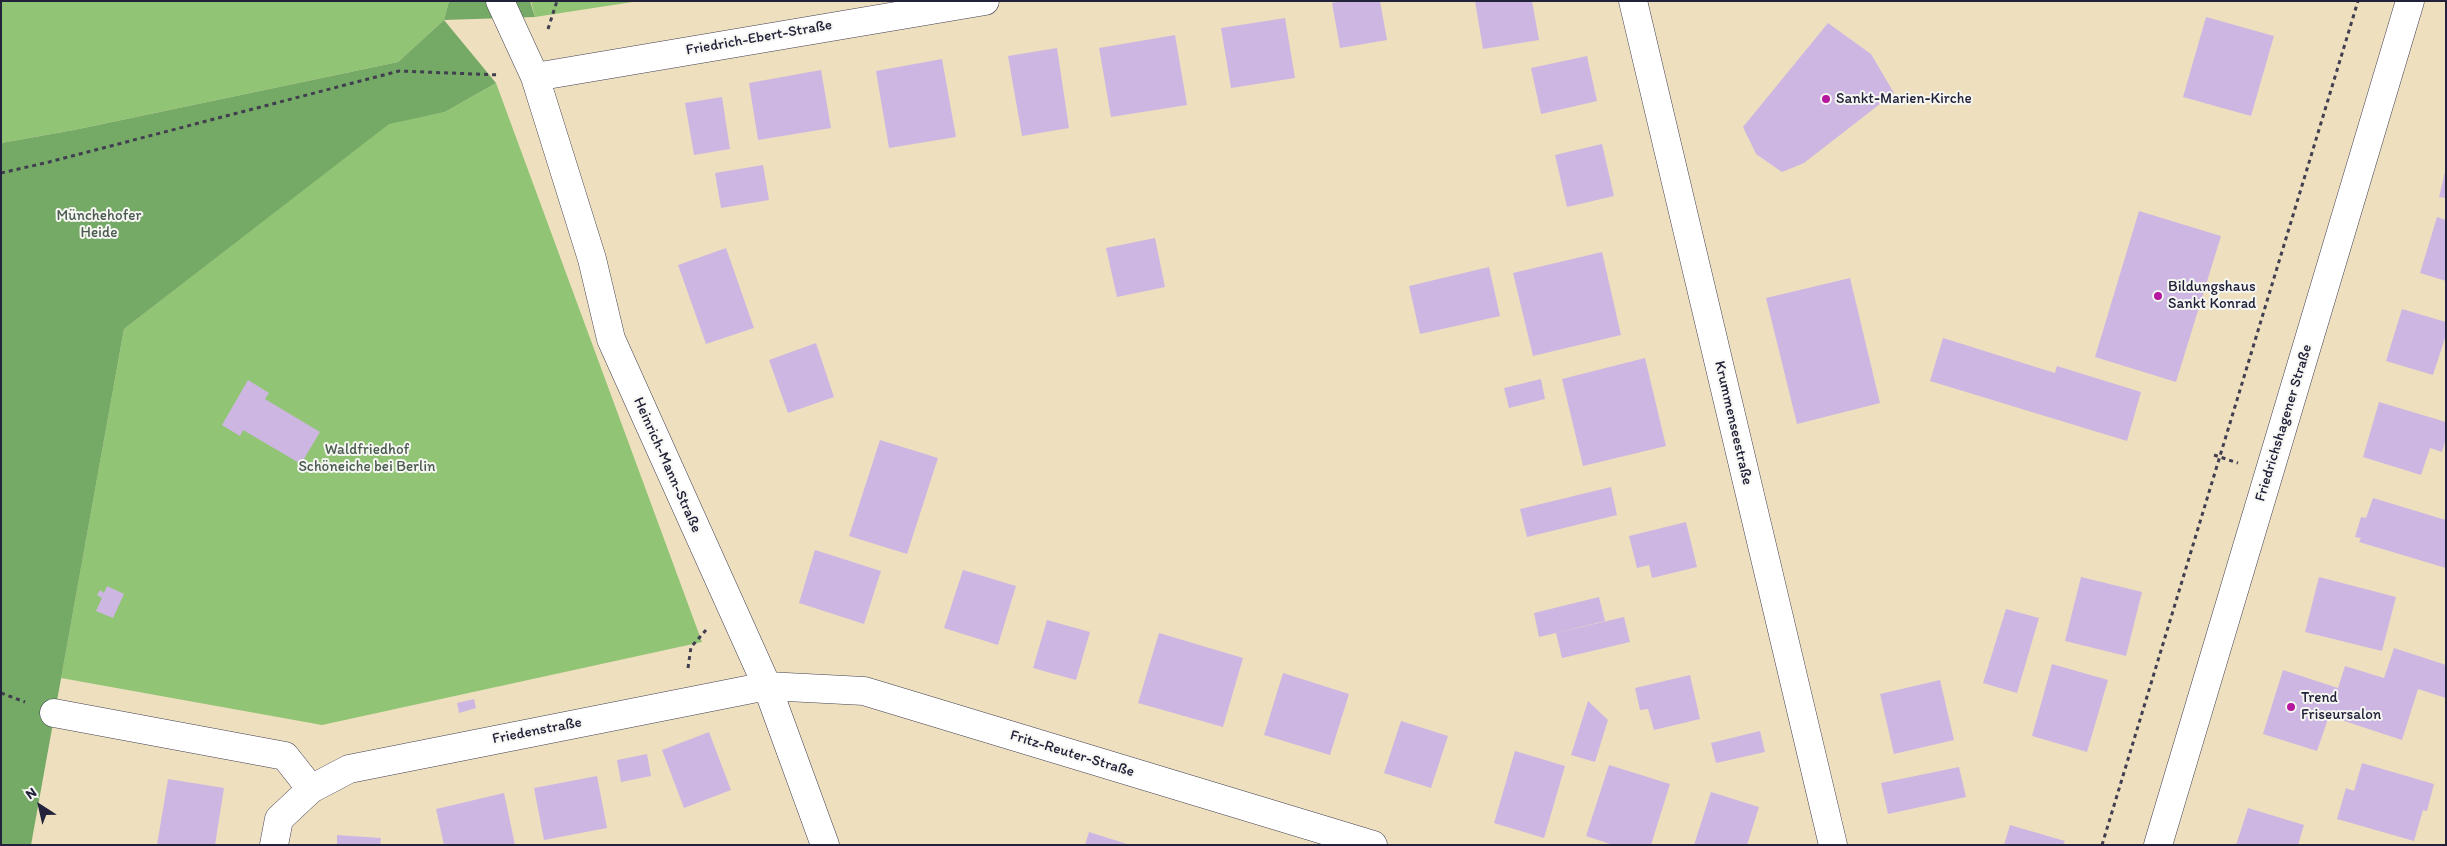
<!DOCTYPE html>
<meta charset="utf-8">
<style>
body{margin:0}
#map{position:relative;width:2447px;height:846px;overflow:hidden;background:#eedfbf;font-family:Itim,sans-serif}
canvas{display:block}
.frame{position:absolute;inset:0;border:2px solid #22223b;pointer-events:none}
.north{position:absolute;left:15px;top:781px;width:50px;height:50px;-webkit-text-stroke:4px #f6f6f2;paint-order:stroke;rotate:325deg;font-size:14px;font-weight:700;line-height:20px;text-align:center;color:#22223b}
.north::after{content:'';display:block;margin:auto;width:18px;height:22px;background:#22223b;clip-path:polygon(50% 0,100% 100%,50% 72%,0 100%)}
</style>
<div id="map">
<canvas width="2447" height="846"></canvas>
<div class="frame"></div>
<div class="north">N</div>
</div>
<script>
const ctx = document.querySelector('canvas').getContext('2d');
ctx.lineJoin = 'round';
function paint(path, color) {
  ctx.fillStyle = color;
  ctx.fill(path, 'evenodd');
}
function poly(rows) {
  const path = new Path2D();
  for (const r of rows) {
    path.moveTo(r[0], r[1]);
    for (let i = 2; i < r.length; i += 2) path.lineTo(r[i], r[i + 1]);
  }
  return path;
}
function trace(path, color, width, dash) {
  ctx.strokeStyle = color;
  ctx.lineWidth = width;
  ctx.lineCap = dash ? 'butt' : 'round';
  ctx.setLineDash(dash || []);
  ctx.stroke(path);
}
function write(font, color, halo, rows, align = 'center') {
  ctx.font = font + ' Itim,sans-serif';
  ctx.lineWidth = 4;
  ctx.setLineDash([]);
  ctx.textBaseline = 'middle';
  ctx.strokeStyle = halo;
  ctx.fillStyle = color;
  for (const [text, x, y, turn = 0] of rows) {
    ctx.save();
    ctx.translate(x, y);
    ctx.rotate((+turn || 0) * Math.PI / 180);
    ctx.textAlign = isNaN(turn) ? turn : align;
    if (halo) ctx.strokeText(text, 0, 0);
    ctx.fillText(text, 0, 0);
    ctx.restore();
  }
}
paint(poly([
 [1,1,449,1,444,20,398,62,74,130,1,143],
 [531,1,639,1,535,17],
 [496,83,702,642,322,725,61,678,124,329,389,123,445,112]
]), '#92c475');
paint(poly([
 [449,1,530,1,535,17,444,20,496,83,445,112,389,124,124,329,31,845,1,845,1,143,74,130,398,62,444,20]
]), '#75aa66');
paint(poly([
 [1341,1,1380,1,1387,40,1340,48,1332,3],
 [1475,1,1532,1,1539,40,1483,49],
 [2206,17,2274,36,2251,116,2183,97],
 [1285,18,1295,78,1231,88,1221,28],
 [1828,23,1871,54,1894,93,1804,163,1782,172,1756,154,1743,127],
 [1175,35,1187,105,1111,117,1099,48],
 [1057,48,1069,128,1022,136,1008,56],
 [1587,56,1597,101,1541,114,1531,68],
 [942,59,956,137,889,148,876,71],
 [821,70,831,128,758,140,749,83],
 [722,97,730,149,694,155,685,103],
 [1602,144,1614,196,1567,207,1555,155],
 [763,165,769,200,721,208,715,173],
 [2445,172,2446,172,2446,198,2439,197],
 [2139,211,2221,236,2176,382,2095,357],
 [2437,217,2446,220,2446,281,2420,273],
 [1155,238,1165,287,1117,297,1106,248],
 [726,248,754,328,706,344,678,265],
 [1602,252,1621,335,1533,356,1513,273],
 [1489,267,1500,316,1420,334,1409,286],
 [1850,278,1880,403,1797,424,1766,298],
 [2402,309,2446,322,2446,335,2433,375,2386,361],
 [1943,338,2055,373,2057,366,2141,392,2127,441,1930,381],
 [816,343,834,397,788,413,769,360],
 [1645,358,1666,446,1583,466,1562,379],
 [1541,379,1545,399,1509,408,1504,388],
 [248,380,269,393,265,399,320,432,301,464,243,430,240,436,222,425],
 [2379,402,2446,422,2446,439,2442,452,2430,448,2421,475,2363,457],
 [880,440,938,458,907,554,849,536],
 [1611,487,1617,515,1527,537,1520,509],
 [2373,498,2446,520,2446,568,2359,542,2361,538,2355,537,2361,517,2366,518],
 [1686,522,1697,567,1652,578,1649,565,1637,568,1629,536],
 [815,550,881,571,864,624,799,603],
 [963,570,1016,586,998,645,944,628],
 [2081,577,2142,592,2126,656,2065,641],
 [2319,577,2396,597,2382,651,2305,632],
 [107,586,124,594,113,618,96,611,102,598,97,595,100,590,104,593],
 [1599,597,1605,621,1539,637,1534,613],
 [2006,609,2039,618,2017,693,1983,683],
 [1624,617,1630,642,1562,658,1556,633],
 [1047,620,1090,632,1076,680,1033,668],
 [1159,633,1243,658,1223,727,1138,703],
 [2394,648,2446,665,2446,698,2418,689,2402,740,2329,716,2317,751,2263,734,2283,670,2338,688,2345,666,2384,678],
 [2052,664,2108,680,2087,752,2032,736],
 [1283,673,1349,694,1330,755,1264,735],
 [1690,675,1700,719,1654,730,1648,709,1640,710,1635,688],
 [1940,680,1954,740,1894,754,1880,694],
 [474,699,476,708,459,713,457,703],
 [1588,701,1608,720,1595,762,1571,755],
 [1401,721,1448,736,1431,788,1384,773],
 [1760,731,1765,752,1716,763,1711,743],
 [709,732,731,790,684,808,662,750],
 [1515,751,1565,766,1544,838,1494,823],
 [647,754,651,776,621,782,617,760],
 [2362,763,2434,784,2427,811,2423,810,2414,841,2337,819,2346,788,2354,791],
 [1609,765,1670,784,1651,845,1613,845,1586,836],
 [1959,767,1966,797,1888,814,1881,783],
 [597,776,607,828,544,840,534,788],
 [168,779,224,788,215,845,157,845],
 [1711,792,1759,807,1747,845,1694,845],
 [504,793,515,845,444,845,436,809],
 [2248,808,2304,825,2298,845,2236,845],
 [2010,825,2065,841,2063,845,2004,845],
 [1089,832,1127,844,1127,845,1085,845],
 [337,835,381,838,380,845,337,845]
]), '#cdb7e2');
const minor = poly([
 [500,1,535,77,592,259,611,339,767,686,825,845],
 [1633,1,1833,845],
 [535,77,985,1],
 [54,713,285,756,311,789],
 [274,845,279,819,311,789,349,769,767,686,864,691,1373,845]
]);
const major = poly([
 [2158,845,2410,1]
]);
trace(minor, '#413e4f', 29);
trace(major, '#413e4f', 29);
trace(poly([
 [548,29,557,1],
 [1,173,49,162,399,71,500,75],
 [2214,455,2238,463],
 [688,668,691,647,706,630],
 [1,693,25,702],
 [2102,845,2358,1]
]), '#413e4f', 3, [4, 4]);
trace(minor, '#fff', 28);
trace(major, '#fff', 28);
for (const [x, y, r, color] of [
 [1826,99,5,"#b5179e"],
 [2158,296,5,"#b5179e"],
 [2291,707,5,"#b5179e"]
]) {
  const dot = new Path2D();
  dot.arc(x, y, r, 0, 2 * Math.PI);
  ctx.fillStyle = color;
  ctx.fill(dot);
  trace(dot, '#f6f6f2', 2);
}
write('15px', '#22223b', '#f6f6f2', [
 ["Friedrich-Ebert-Straße",759,38,-10],
 ["Krummenseestraße",1733,423,77],
 ["Friedrichshagener Straße",2284,423,-73],
 ["Heinrich-Mann-Straße",667,465,66],
 ["Friedenstraße",537,731,-11],
 ["Fritz-Reuter-Straße",1072,754,17]
]);
write('15px', '#22223b', '#f6f6f2', [
 ["Sankt-Marien-Kirche",1836,99],
 ["Bildungshaus",2168,287],
 ["Sankt Konrad",2168,304],
 ["Trend",2301,698],
 ["Friseursalon",2301,715]
], 'left');
write('15px', '#495b4f', '#f6f6f2', [
 ["Münchehofer",99,216],
 ["Heide",99,233],
 ["Waldfriedhof",367,450],
 ["Schöneiche bei Berlin",367,467]
]);
</script>
